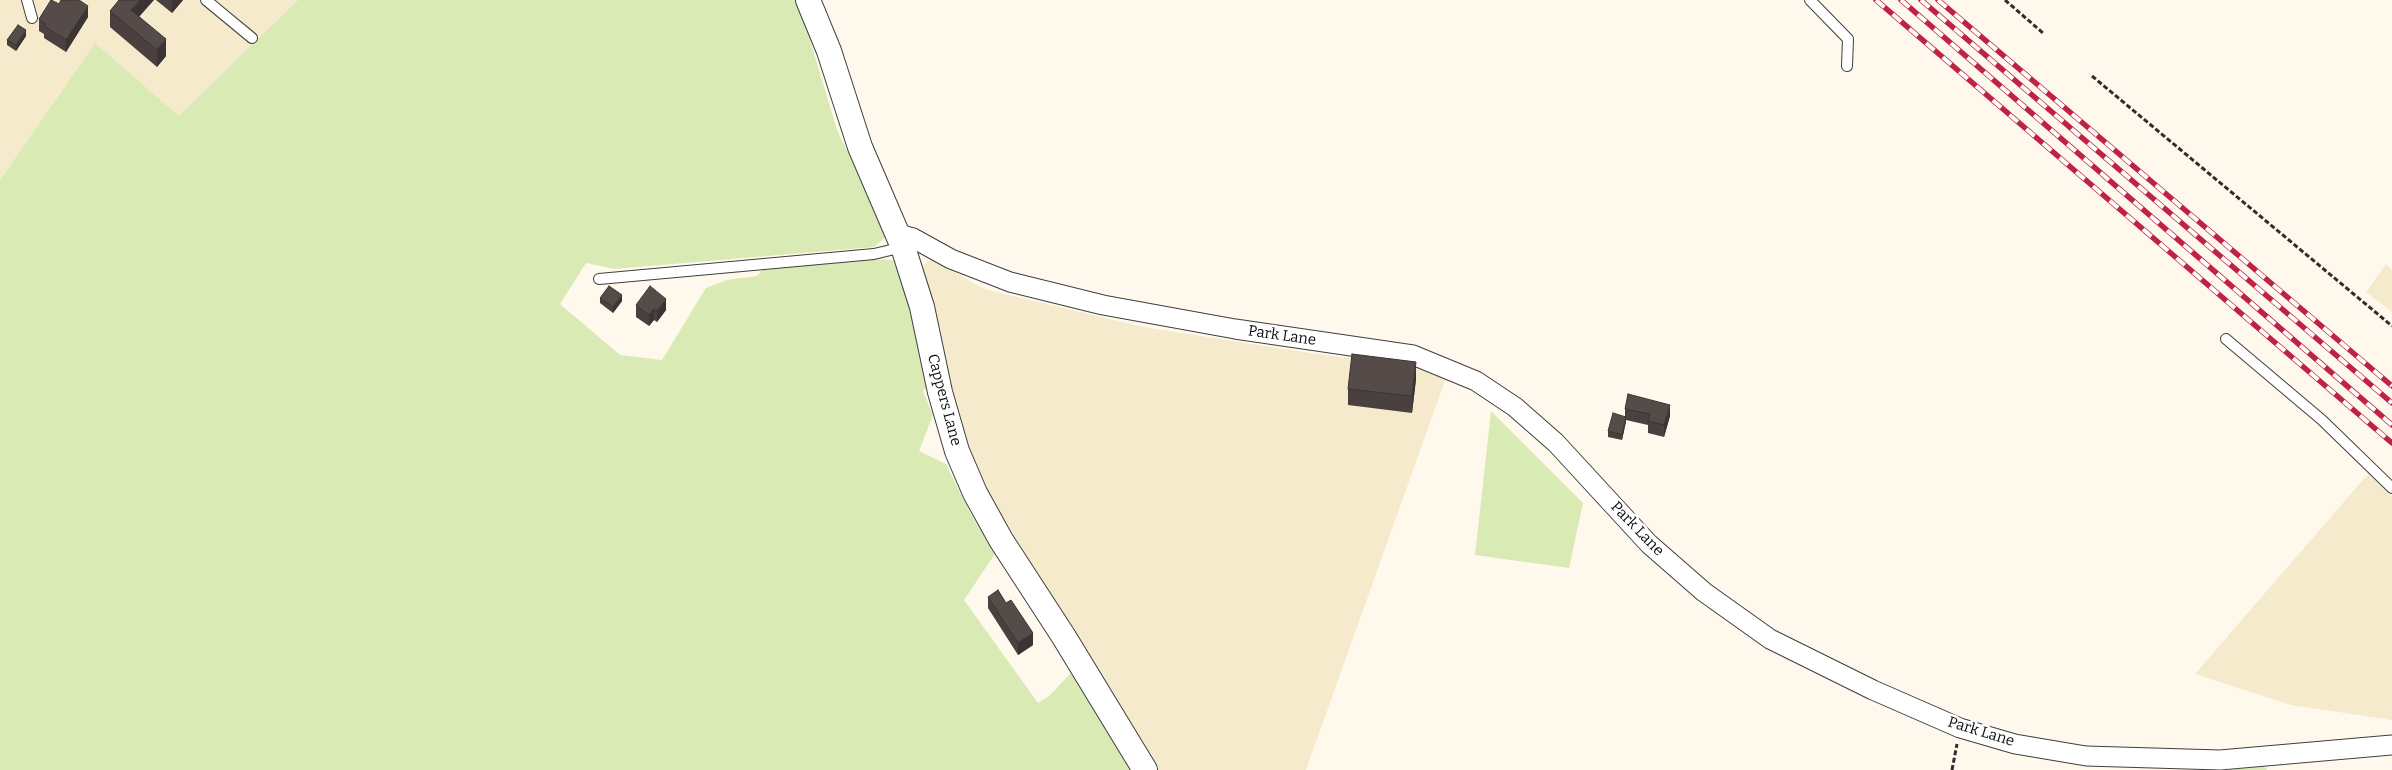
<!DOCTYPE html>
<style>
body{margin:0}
canvas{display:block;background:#fff8ec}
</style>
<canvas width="2392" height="770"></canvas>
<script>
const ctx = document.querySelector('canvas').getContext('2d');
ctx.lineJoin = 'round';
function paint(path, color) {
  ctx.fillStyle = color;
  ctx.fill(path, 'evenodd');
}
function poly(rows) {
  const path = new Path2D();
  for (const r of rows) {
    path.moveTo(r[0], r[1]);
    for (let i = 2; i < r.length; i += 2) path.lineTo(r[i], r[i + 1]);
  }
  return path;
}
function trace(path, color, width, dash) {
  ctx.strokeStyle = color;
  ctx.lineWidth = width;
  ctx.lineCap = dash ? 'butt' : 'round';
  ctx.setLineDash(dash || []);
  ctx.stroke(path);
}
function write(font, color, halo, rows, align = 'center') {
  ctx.font = font + ' Bitter,serif';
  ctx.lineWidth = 5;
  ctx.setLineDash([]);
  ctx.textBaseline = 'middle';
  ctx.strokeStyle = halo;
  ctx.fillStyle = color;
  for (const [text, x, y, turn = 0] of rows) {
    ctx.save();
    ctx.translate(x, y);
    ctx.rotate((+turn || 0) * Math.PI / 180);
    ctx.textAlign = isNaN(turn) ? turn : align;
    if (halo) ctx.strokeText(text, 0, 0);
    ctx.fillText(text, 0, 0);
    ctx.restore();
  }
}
paint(poly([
 [0,0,298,0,271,26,296,50,179,116,95,43,0,180],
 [932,259,984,289,1143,327,1316,354,1434,369,1446,378,1306,770,1157,770,975,471,939,350,919,268],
 [2386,264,2392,270,2392,312,2366,292],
 [2368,474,2392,496,2392,720,2291,705,2195,674]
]), '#f5eacc');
paint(poly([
 [298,0,798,0,837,130,888,235,874,247,614,269,586,263,560,304,620,355,662,360,706,288,727,280,757,276,763,269,875,259,893,260,916,324,929,384,923,391,933,415,919,451,946,464,970,513,995,554,964,600,1038,703,1049,696,1072,672,1133,770,0,770,0,180,95,43,179,116],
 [1491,411,1583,503,1569,568,1475,555],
 [2261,761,2267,770,2214,770,2217,768]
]), '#d9eab5');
const service = poly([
 [27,0,32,18],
 [206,0,252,38],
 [1810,0,1848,39,1847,66],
 [599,279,874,254,903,247],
 [2226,339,2322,420,2392,488]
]);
const minor = poly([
 [898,234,913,238,951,259,1010,282,1103,305,1235,329,1413,355,1476,381,1515,407,1556,443,1649,544,1704,592,1770,639,1873,690,1960,728,2015,744,2086,756,2220,760,2392,745]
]);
const tertiary = poly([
 [808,0,829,51,860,147,903,247,922,307,940,392,957,451,975,493,1001,540,1064,637,1145,770]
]);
trace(service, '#3f3f3f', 12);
trace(minor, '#3f3f3f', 21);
trace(tertiary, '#3f3f3f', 26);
trace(poly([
 [2005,0,2043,33],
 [2092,76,2392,326],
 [1952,770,1957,744]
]), '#2e2e2e', 3, [5, 2.5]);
trace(service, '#fff', 10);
trace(minor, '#fff', 19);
trace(tertiary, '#fff', 24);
const rail = poly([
 [1876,0,2392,443],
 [1901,0,2392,425],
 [1921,0,2392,403],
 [1938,0,2392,386]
]);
trace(rail, '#be2245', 5.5);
trace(rail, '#fff', 4, [11]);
paint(poly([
 [156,0,183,0,172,13],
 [59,4,88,17,66,52,44,38,44,34,39,31,39,19],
 [110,11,140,17,166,56,157,67,110,27],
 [26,36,16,51,7,45,7,40],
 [600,298,622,301,613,313,600,303],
 [636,305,666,310,657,322,654,320,649,326,636,317],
 [1416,379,1412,413,1348,405,1348,389],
 [1625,409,1670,416,1664,437,1648,433,1648,425,1626,420,1622,440,1608,437,1608,431,1625,416],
 [988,597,1033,645,1018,655,988,608]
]), '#49403f');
paint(poly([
 [140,0,154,0,131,26,131,10],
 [172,0,183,0,172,13],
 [88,6,88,17,66,52,66,40],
 [26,30,26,36,16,51,16,45],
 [166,39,166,56,157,67,157,50],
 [622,295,622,301,613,313,613,307],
 [666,299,666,310,657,322,657,311],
 [654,309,654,320,649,326,649,315],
 [1416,362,1416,379,1412,413,1412,396],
 [1670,405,1670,416,1664,437,1664,425],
 [1626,417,1626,422,1622,440,1622,435],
 [1033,633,1033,645,1018,655,1018,643]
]), '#3c3433');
const building = poly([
 [51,0,59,4,61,0,79,0,88,6,66,40,44,26,46,24,39,19,51,0],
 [119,0,140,0,131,10,166,39,157,50,110,11,119,0],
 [18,25,26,30,16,45,7,40,18,25],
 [609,286,622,295,613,307,600,298,609,286],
 [650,286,666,299,657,311,654,309,649,315,636,305,650,286],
 [1352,354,1416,362,1412,396,1348,389,1352,354],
 [1628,394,1670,405,1664,425,1648,421,1650,414,1625,409,1628,394],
 [1613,413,1626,417,1622,435,1608,431,1613,413],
 [998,590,1006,603,1011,600,1033,633,1018,643,988,597,998,590]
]);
paint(building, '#554b49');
trace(building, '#3c3433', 1);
write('15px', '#0c0c0c', '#fff', [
 ["Park Lane",1282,336,8],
 ["Cappers Lane",944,400,75],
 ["Park Lane",1637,529,46],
 ["Park Lane",1981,732,17]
]);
</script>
